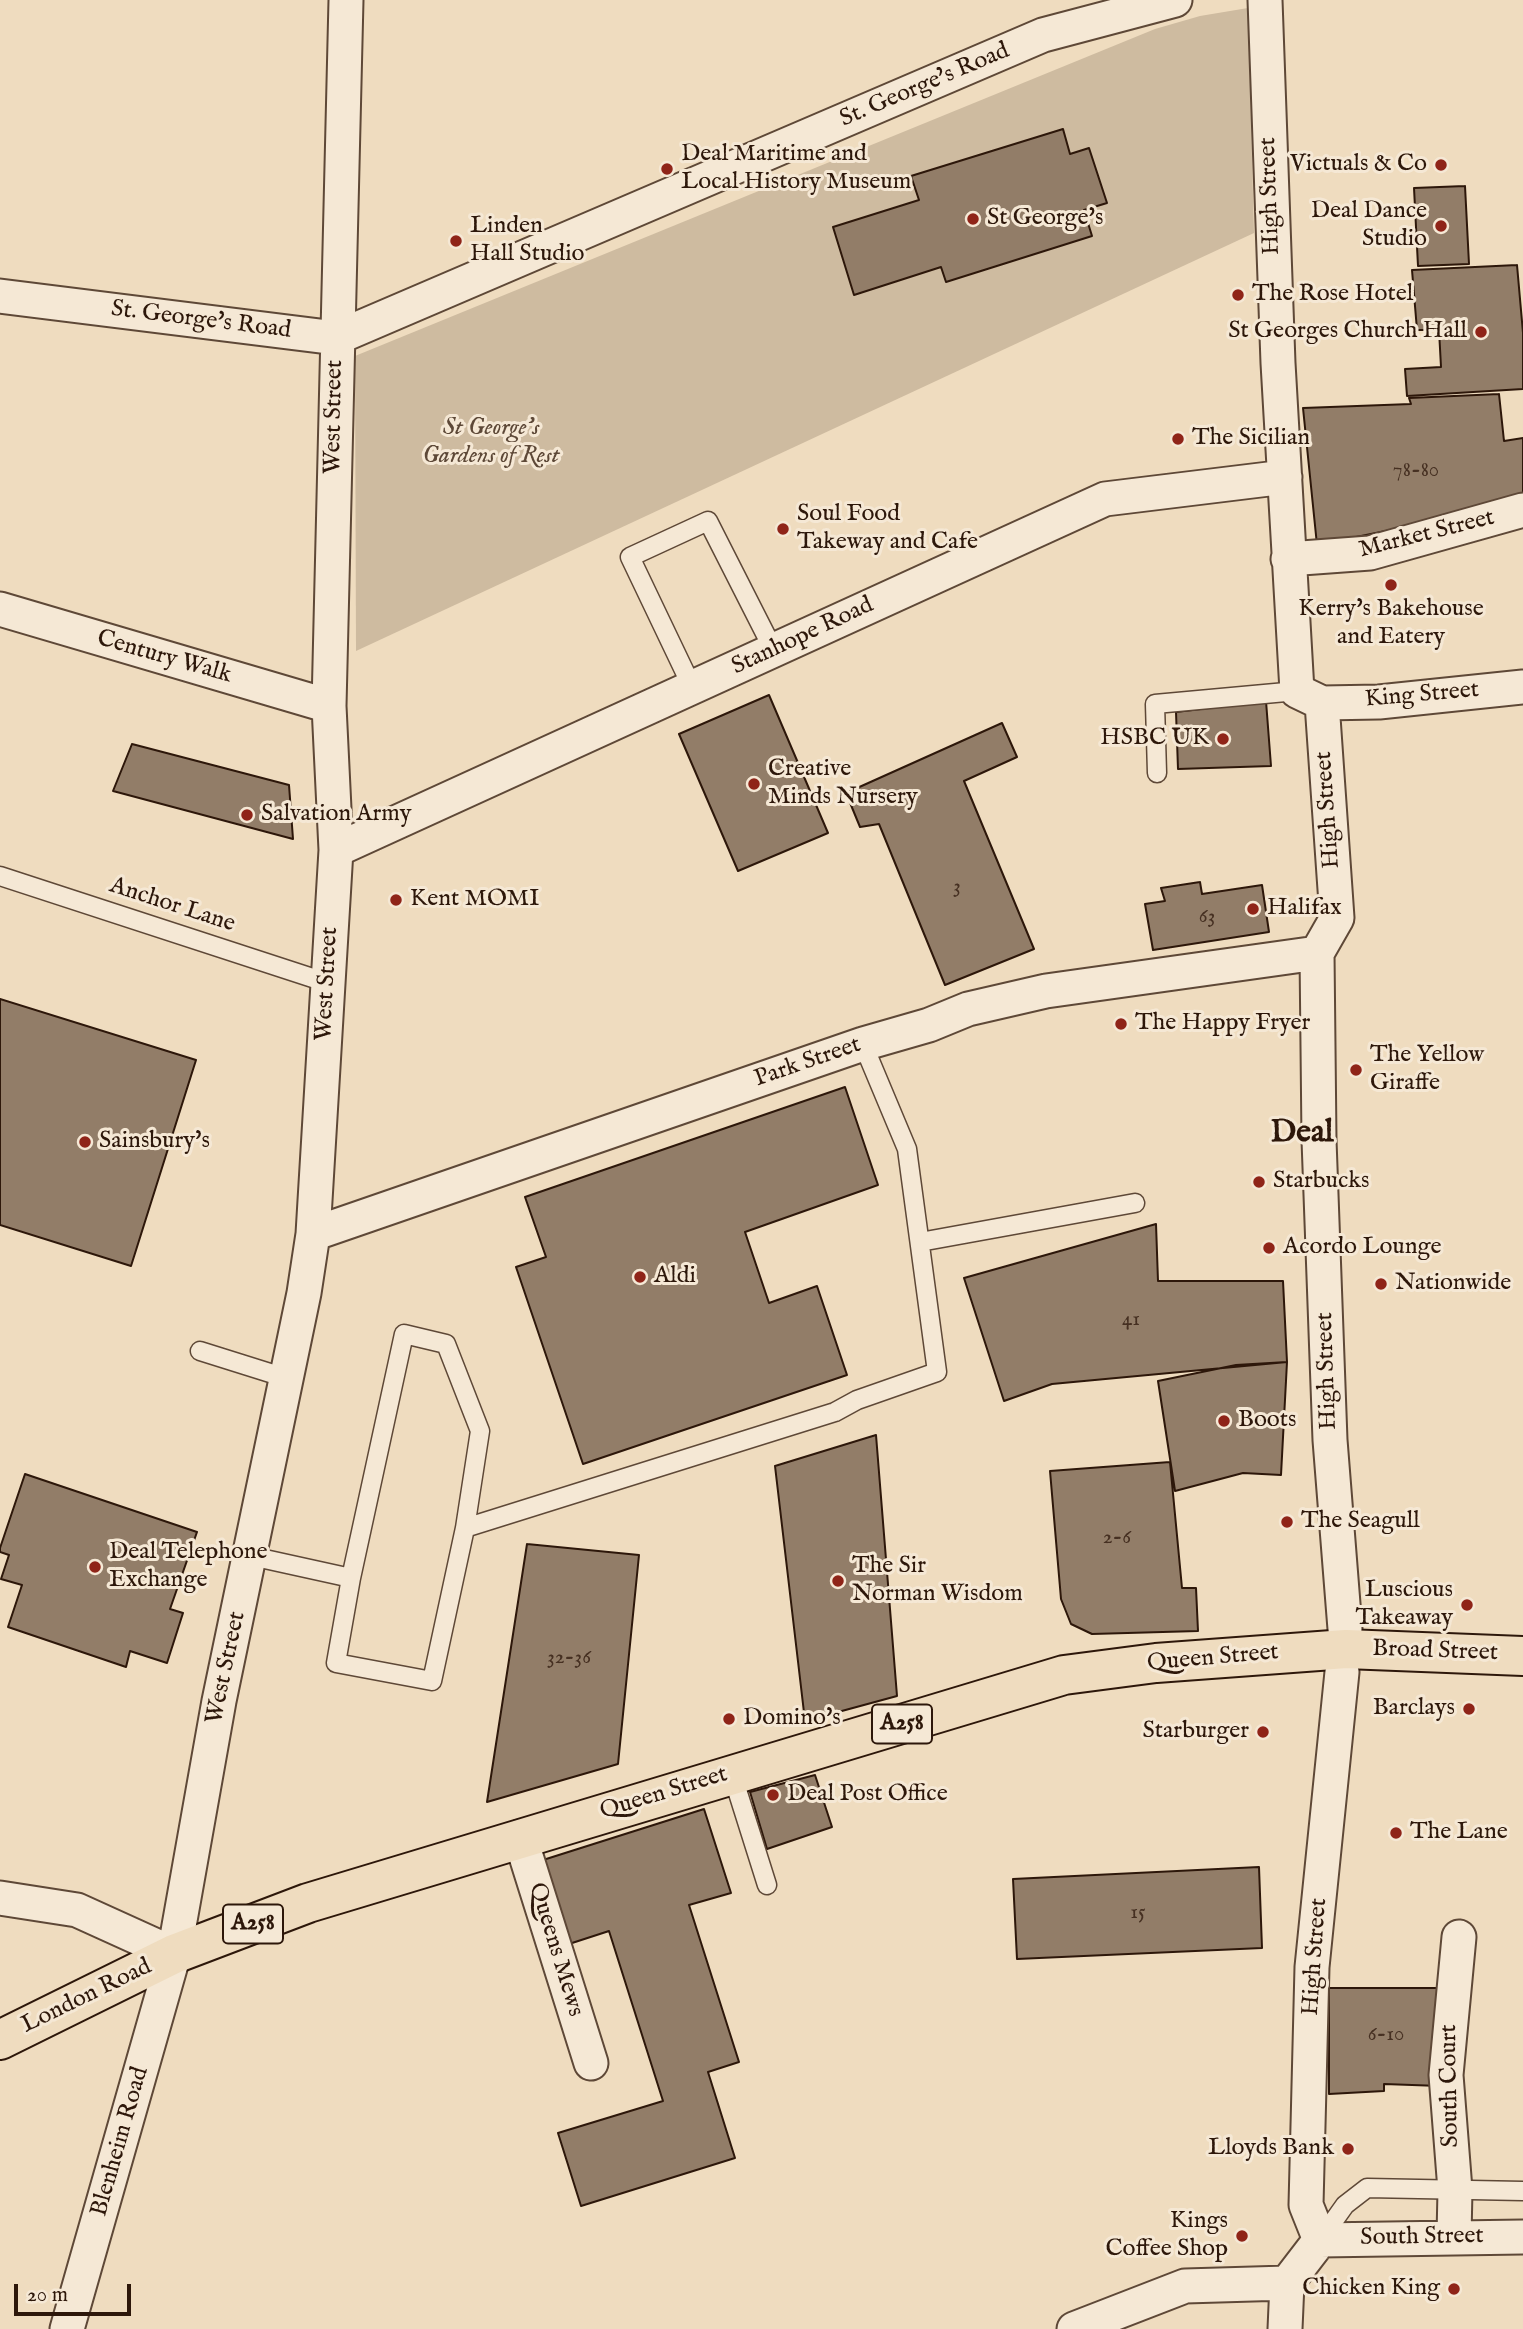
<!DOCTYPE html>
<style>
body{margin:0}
#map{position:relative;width:1523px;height:2329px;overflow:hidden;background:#efdcbf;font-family:"IM FELL English",serif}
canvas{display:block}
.scale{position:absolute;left:14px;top:2284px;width:117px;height:32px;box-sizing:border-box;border:4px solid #2d170a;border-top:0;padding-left:9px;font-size:21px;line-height:24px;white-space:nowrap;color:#2d170a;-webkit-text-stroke:5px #f5e8d5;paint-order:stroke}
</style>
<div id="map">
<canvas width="1523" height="2329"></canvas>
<div class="scale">20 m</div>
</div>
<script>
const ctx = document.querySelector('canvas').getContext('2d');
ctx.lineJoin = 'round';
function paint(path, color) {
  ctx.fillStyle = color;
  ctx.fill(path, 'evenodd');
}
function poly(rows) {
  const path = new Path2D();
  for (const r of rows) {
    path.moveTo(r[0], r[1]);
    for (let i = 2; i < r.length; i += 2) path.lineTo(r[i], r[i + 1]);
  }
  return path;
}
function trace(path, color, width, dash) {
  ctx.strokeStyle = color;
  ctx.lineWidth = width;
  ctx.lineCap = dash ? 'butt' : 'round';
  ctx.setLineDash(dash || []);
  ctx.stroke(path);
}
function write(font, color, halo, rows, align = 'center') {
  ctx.font = font + ' "IM FELL English",serif';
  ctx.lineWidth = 6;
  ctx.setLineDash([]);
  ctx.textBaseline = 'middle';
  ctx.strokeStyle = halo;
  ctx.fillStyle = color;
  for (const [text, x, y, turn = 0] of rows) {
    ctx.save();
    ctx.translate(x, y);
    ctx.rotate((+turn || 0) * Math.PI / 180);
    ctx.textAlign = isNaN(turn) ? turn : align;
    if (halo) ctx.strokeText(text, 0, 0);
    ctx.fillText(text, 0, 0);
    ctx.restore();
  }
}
paint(poly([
 [1248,8,1254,233,356,651,355,356,1155,29,1200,16]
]), '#cebba0');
const building = poly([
 [1063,129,1070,154,1089,148,1107,203,1084,210,1092,236,946,282,941,267,854,295,833,227,919,200,911,176,1063,129],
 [1465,186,1469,264,1418,266,1414,188,1465,186],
 [1517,265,1523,333,1523,389,1407,396,1405,369,1441,367,1439,330,1417,330,1412,270,1517,265],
 [1499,394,1504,441,1523,438,1523,503,1317,545,1303,408,1411,404,1409,398,1499,394],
 [769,695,828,833,738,871,679,734,769,695],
 [1266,701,1271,766,1178,769,1176,712,1266,701],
 [1002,723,1017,757,964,781,1034,949,945,985,879,824,860,827,846,793,1002,723],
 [132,744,289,785,293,839,113,791,132,744],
 [1200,882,1202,894,1262,885,1269,932,1153,950,1145,904,1165,901,1161,888,1200,882],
 [0,999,196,1060,131,1266,0,1225,0,999],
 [845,1087,878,1185,745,1232,769,1303,817,1286,847,1375,583,1464,516,1267,546,1257,525,1197,845,1087],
 [1156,1224,1158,1281,1283,1281,1287,1362,1052,1384,1004,1401,964,1278,1156,1224],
 [1287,1362,1281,1475,1243,1473,1175,1491,1158,1381,1236,1365,1287,1362],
 [876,1435,897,1696,805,1721,775,1466,876,1435],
 [1170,1462,1182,1588,1196,1588,1198,1631,1092,1634,1071,1624,1061,1599,1050,1471,1170,1462],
 [25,1474,197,1532,170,1609,183,1613,167,1663,130,1651,126,1667,8,1627,22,1585,1,1579,9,1555,0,1552,0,1548,25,1474],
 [527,1544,639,1555,618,1764,487,1802,527,1544],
 [815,1775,832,1827,767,1849,750,1792,815,1775],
 [704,1809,731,1893,689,1905,739,2062,708,2072,735,2158,581,2206,558,2133,663,2101,609,1931,569,1944,543,1860,704,1809],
 [1259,1867,1262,1948,1017,1959,1013,1879,1259,1867],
 [1329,1988,1445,1988,1440,2086,1384,2084,1384,2091,1329,2094,1329,1988]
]);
paint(building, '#927d68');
trace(building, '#2d170a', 2);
const lane = poly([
 [693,689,630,557,708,521,774,651],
 [1157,773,1155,704,1297,691],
 [0,876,328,983],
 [920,1242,1135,1203],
 [200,1351,286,1378],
 [465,1528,835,1412,857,1400,937,1372,907,1149,863,1044],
 [251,1556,351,1578,404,1334,446,1344,480,1431,465,1528,432,1681,336,1663,351,1578],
 [732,1774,767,1885],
 [1320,2240,1345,2205,1367,2188,1523,2191]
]);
const street = poly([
 [1265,0,1278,363,1297,691,1322,703,1379,702,1523,687],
 [0,296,336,338,1043,35,1175,0],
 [1288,559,1370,553,1523,510],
 [0,609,329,706],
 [1322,703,1337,918,1317,953,1319,1140,1330,1440,1345,1629],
 [336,850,1105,499,1285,477],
 [313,1234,863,1044,929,1025,968,1009,1046,991,1317,953],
 [520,1837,591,2063],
 [0,1898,77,1910,174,1954],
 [1454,2236,1455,2190,1446,2075,1459,1937],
 [1320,2240,1306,2205,1312,1967,1342,1672],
 [1320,2240,1523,2237],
 [67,2329,174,1954,219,1701,304,1293,313,1234,336,850,329,706,346,0],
 [1074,2329,1185,2286,1287,2283],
 [1285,2329,1287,2283,1320,2240]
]);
const primary = poly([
 [0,2040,174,1954,308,1903,1064,1675,1156,1663,1346,1649,1523,1656]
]);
trace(lane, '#5e4837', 21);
trace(street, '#5e4837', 37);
trace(primary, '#2d170a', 42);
trace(lane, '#f5e8d5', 18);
trace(street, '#f5e8d5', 33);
trace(primary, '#efdcbf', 38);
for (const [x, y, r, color] of [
 [1441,165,7,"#8f2418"],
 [667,169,7,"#8f2418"],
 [973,219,7,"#8f2418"],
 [1441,226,7,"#8f2418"],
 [456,241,7,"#8f2418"],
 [1238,295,7,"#8f2418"],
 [1481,332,7,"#8f2418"],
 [1178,439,7,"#8f2418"],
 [783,529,7,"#8f2418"],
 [1391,585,7,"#8f2418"],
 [1223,739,7,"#8f2418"],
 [754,784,7,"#8f2418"],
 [247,815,7,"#8f2418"],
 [396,900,7,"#8f2418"],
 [1253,909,7,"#8f2418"],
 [1121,1024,7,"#8f2418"],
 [1356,1070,7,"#8f2418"],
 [85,1142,7,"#8f2418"],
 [1259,1182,7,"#8f2418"],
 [1269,1248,7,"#8f2418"],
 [640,1277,7,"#8f2418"],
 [1381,1284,7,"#8f2418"],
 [1224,1421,7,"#8f2418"],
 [1287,1522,7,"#8f2418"],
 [95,1567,7,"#8f2418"],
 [838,1581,7,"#8f2418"],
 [1467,1605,7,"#8f2418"],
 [1469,1709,7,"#8f2418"],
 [729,1719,7,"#8f2418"],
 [1263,1732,7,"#8f2418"],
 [773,1795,7,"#8f2418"],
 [1396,1833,7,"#8f2418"],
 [1348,2149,7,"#8f2418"],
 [1242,2236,7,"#8f2418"],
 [1454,2289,7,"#8f2418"]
]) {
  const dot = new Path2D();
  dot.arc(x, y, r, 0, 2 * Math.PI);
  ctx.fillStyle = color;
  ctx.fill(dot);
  trace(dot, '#f5e8d5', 2.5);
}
write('21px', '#463022', null, [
 ["78-80",1416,472],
 ["3",957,888],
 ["63",1207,918],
 ["41",1131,1321],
 ["2-6",1117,1539],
 ["32-36",569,1659],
 ["15",1138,1914],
 ["6-10",1386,2036]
]);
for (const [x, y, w] of [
 [902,1724,60],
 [253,1924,60]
]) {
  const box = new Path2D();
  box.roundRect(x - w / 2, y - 19.5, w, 39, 5);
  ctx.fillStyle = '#f5e8d5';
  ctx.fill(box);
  trace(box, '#2d170a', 2);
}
write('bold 23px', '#2d170a', null, [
 ["A258",902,1724],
 ["A258",253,1924]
]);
write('24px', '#2d170a', '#f5e8d5', [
 ["St. George's Road",925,86,-23],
 ["High Street",1271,196,-92],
 ["St. George's Road",201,321,7],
 ["West Street",335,417,-89],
 ["Market Street",1427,535,-14],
 ["Stanhope Road",803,637,-25],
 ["Century Walk",164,658,16],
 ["King Street",1422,696,-5],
 ["High Street",1329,810,-94],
 ["Anchor Lane",172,906,18],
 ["West Street",328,984,-87],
 ["Park Street",808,1063,-19],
 ["High Street",1328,1371,-92],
 ["Broad Street",1435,1652,2],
 ["Queen Street",1213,1659,-5],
 ["West Street",227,1668,-78],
 ["Queen Street",664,1794,-17],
 ["Queens Mews",555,1950,73],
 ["High Street",1316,1957,-86],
 ["London Road",87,1997,-26],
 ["South Court",1451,2086,-91],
 ["Blenheim Road",121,2142,-74],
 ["South Street",1422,2238,-1]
]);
write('24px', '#2d170a', '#f5e8d5', [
 ["Deal Maritime and",681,155],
 ["Local History Museum",681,183],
 ["Victuals & Co",1427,165,"right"],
 ["Deal Dance",1427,212,"right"],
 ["Studio",1427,240,"right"],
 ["St George's",987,219],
 ["Linden",470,227],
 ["Hall Studio",470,255],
 ["The Rose Hotel",1252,295],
 ["St Georges Church Hall",1467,332,"right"],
 ["The Sicilian",1192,439],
 ["Soul Food",797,515],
 ["Takeway and Cafe",797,543],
 ["Kerry's Bakehouse",1391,610,"center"],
 ["and Eatery",1391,638,"center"],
 ["HSBC UK",1209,739,"right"],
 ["Creative",768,770],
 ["Minds Nursery",768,798],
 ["Salvation Army",261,815],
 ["Kent MOMI",410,900],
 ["Halifax",1267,909],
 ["The Happy Fryer",1135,1024],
 ["The Yellow",1370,1056],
 ["Giraffe",1370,1084],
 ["Sainsbury's",99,1142],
 ["Starbucks",1273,1182],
 ["Acordo Lounge",1283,1248],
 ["Aldi",654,1277],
 ["Nationwide",1395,1284],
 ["Boots",1238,1421],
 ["The Seagull",1301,1522],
 ["Deal Telephone",109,1553],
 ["Exchange",109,1581],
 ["The Sir",852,1567],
 ["Norman Wisdom",852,1595],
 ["Luscious",1453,1591,"right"],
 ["Takeaway",1453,1619,"right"],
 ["Barclays",1455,1709,"right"],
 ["Domino's",743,1719],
 ["Starburger",1249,1732,"right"],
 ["Deal Post Office",787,1795],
 ["The Lane",1410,1833],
 ["Lloyds Bank",1334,2149,"right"],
 ["Kings",1228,2222,"right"],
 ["Coffee Shop",1228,2250,"right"],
 ["Chicken King",1440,2289,"right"]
], 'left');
write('italic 24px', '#5d4837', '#f5e8d5', [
 ["St George's",491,429],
 ["Gardens of Rest",491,457]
]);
write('bold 32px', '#2d170a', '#f5e8d5', [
 ["Deal",1302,1134]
]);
</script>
